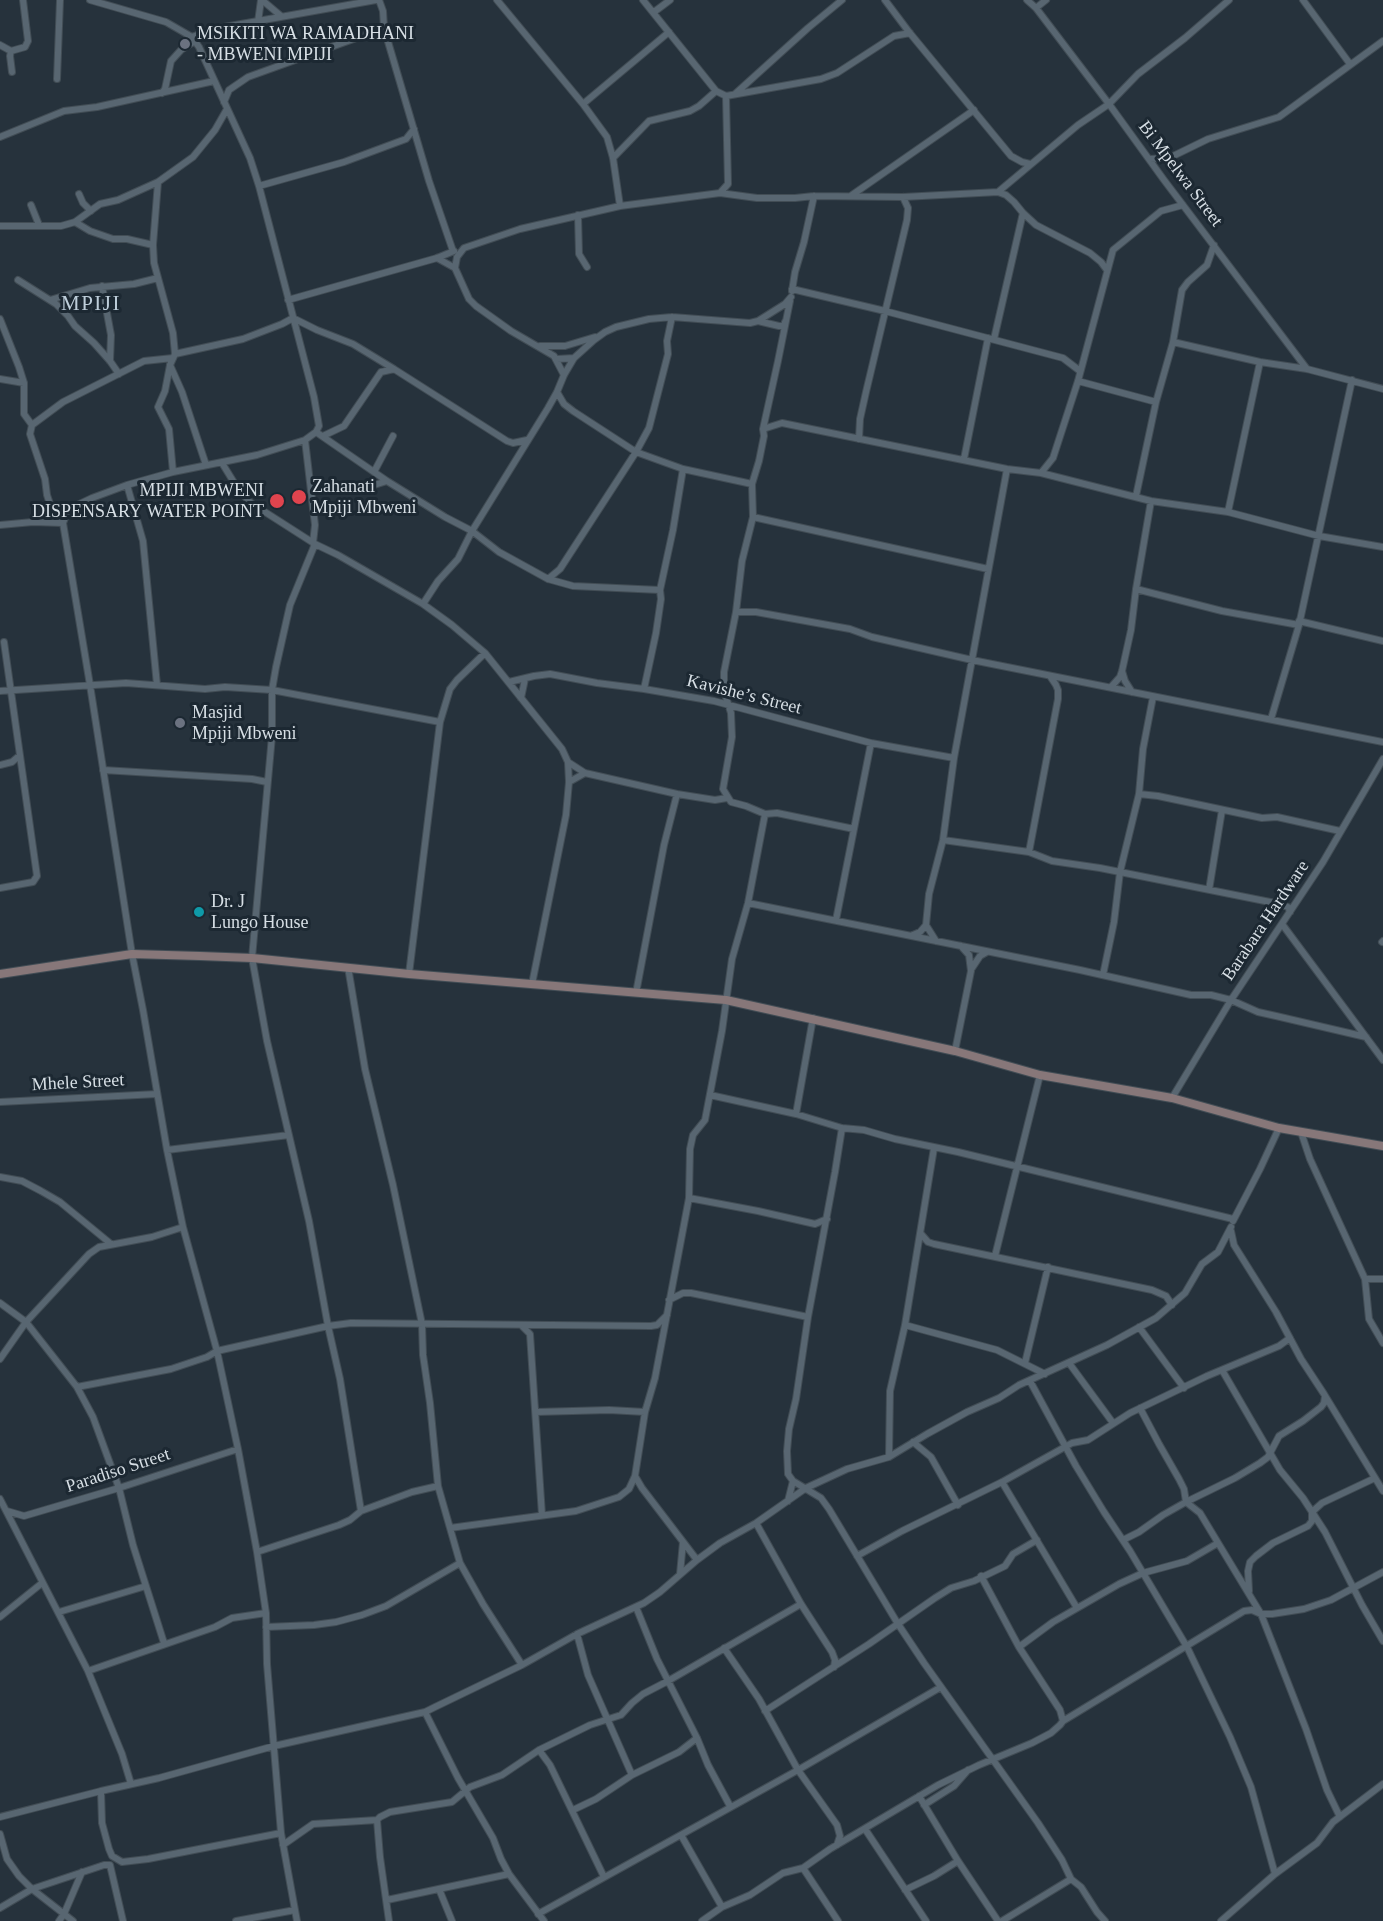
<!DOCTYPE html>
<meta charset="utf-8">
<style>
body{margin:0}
canvas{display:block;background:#26323c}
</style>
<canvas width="1383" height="1921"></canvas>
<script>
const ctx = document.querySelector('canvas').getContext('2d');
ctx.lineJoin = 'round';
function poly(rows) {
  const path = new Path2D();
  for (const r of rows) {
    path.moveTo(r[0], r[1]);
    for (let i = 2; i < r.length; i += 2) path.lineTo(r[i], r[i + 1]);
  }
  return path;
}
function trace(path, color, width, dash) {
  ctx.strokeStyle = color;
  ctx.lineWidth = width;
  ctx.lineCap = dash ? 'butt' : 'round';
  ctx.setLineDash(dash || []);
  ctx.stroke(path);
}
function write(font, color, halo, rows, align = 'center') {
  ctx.font = font + ' Georgia,serif';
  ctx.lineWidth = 6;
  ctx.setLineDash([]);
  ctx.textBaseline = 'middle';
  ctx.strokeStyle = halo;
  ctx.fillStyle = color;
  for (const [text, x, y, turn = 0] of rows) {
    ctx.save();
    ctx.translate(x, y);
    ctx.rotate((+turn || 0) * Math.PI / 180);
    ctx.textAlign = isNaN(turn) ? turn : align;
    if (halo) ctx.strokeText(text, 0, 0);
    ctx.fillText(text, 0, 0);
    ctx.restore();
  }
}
const street = poly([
 [90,0,166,22,192,37,199,47,250,158,259,186,314,397,319,426,316,432,305,440,257,455,173,472,127,485,92,498,73,507,67,513,63,523,90,685,132,954,143,1010,167,1150,183,1227,217,1351,238,1449,257,1552,266,1613,267,1664,281,1833,297,1921],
 [262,0,281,16],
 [379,0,383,11,384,28,429,181,453,251],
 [497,0,583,104,607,137,613,158,620,206],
 [643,0,716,91,726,96,728,184,720,193],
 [885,0,909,32,1011,156,1022,162,1030,164],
 [1027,0,1036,8,1109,104,1164,180,1307,369],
 [1303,0,1350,64],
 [1036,8,1046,0],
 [654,12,670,0],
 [258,22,261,0],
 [192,37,213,29,376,0],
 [0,45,11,51],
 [12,72,10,56,11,51,25,47,28,41,23,0],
 [57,79,60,0],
 [162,93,165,89,171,61,181,50,195,41],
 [735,94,808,28,842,0],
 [726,96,821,79,837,73,894,36,910,33],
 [224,102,229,90,248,77,384,28],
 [583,104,669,32],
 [0,137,64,111,97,107,214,81],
 [613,158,649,121,690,111,699,106,716,91],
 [1150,159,1169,158,1208,139,1279,117,1383,41],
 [158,182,153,245,154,263,173,333,175,354,170,365,165,391,158,407,169,429,173,472],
 [259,186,344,162,406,139,414,129],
 [998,192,1006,195,1014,202,1023,213,1036,225,1090,253,1101,262,1107,270],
 [79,194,83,203,91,211],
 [852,195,974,110],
 [31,205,39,225],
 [578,215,579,254,587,267],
 [75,222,90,231,113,239,127,239,153,245],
 [0,226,61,226,75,222,100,204,118,200,158,182,193,157,215,130,227,109],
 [437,258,455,268],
 [18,280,56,304,68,316,75,326,94,343,110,361,119,374],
 [102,286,111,335,110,361],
 [792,289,885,311,1063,358,1080,371],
 [792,291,795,272,804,242,814,196],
 [50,300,90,288,134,284,158,278],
 [288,300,437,258,454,251],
 [0,319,19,367,24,383,24,414,32,425],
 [758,321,779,326,784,326,785,322],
 [994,339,1023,213],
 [1173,342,1182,290,1188,282,1207,265,1214,245],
 [540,346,565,346,595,337],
 [175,354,243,339,282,324,293,318,317,330,353,344,394,369],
 [557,359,574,358],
 [170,365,182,392,206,465],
 [564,375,554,356,511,331,476,306,469,299,455,268,457,257,464,248,520,229,620,206,720,193,757,198,795,198,814,196,903,197,998,192,1078,125,1109,104,1138,74,1185,38,1229,0],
 [0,379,24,383],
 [1078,381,1156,402],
 [557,392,564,404,573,411,636,452,683,469,752,484],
 [763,429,778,361,790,301],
 [316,432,387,481,445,517,472,531,499,552,548,579,573,586,660,590],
 [323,436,344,426,381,372,394,369,507,441,513,443,527,440],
 [859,439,860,419,866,392,907,220,908,208,903,197],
 [305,440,315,525,313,543],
 [964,459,988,338],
 [222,463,238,489,251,503,315,544,338,555,423,604,452,625,485,653,562,749,568,762,569,782,566,815,532,984],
 [374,472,393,436],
 [1041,473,1053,458,1078,381,1113,250,1161,211,1183,205],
 [127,485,143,541,157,685],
 [312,489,371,486,387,481],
 [1136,496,1156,402,1173,342,1260,362,1307,369,1383,389],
 [1228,512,1260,362],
 [753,517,988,569],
 [64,520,55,512,50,504,47,495,45,479,30,434,32,425,63,402,144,361,173,358],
 [0,525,33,522,63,523],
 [548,579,560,569,636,452,649,428,668,354,667,341,672,317],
 [1136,589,1222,611,1299,625],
 [423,604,438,581,458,559,472,531,548,408,557,392,564,375,574,358,594,340,605,332,616,327,649,319,672,317,750,323,758,321,785,304,791,297],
 [736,612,756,612,850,629,872,637,972,660,1383,742],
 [1299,621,1383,641],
 [1122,671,1125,681,1132,692],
 [509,682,534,676,550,674,597,683,644,689,714,701,871,743,954,758],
 [1111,687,1120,677,1122,671,1131,630,1136,589,1151,501],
 [644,689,656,633,661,599,660,590,673,530,683,469],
 [0,691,126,683,205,689,225,687,272,690,440,722],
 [521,698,525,679],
 [1271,719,1299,625,1352,380],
 [568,762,585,773,677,794,715,800,727,798],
 [0,765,12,762,19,756],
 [103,770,252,779,267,782],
 [569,782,585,773],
 [1139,794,1158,796,1262,818,1277,817,1340,831],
 [765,814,777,813,854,829],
 [943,840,1029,852,1052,861,1100,868,1275,903,1288,907,1290,912],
 [1029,852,1058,699,1058,690,1056,685,1050,676],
 [0,888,33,882,37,876,4,642],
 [1209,890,1222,810],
 [748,903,1080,970,1191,995,1211,995,1231,1000,1258,1012,1276,1016,1366,1037],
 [836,920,871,743],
 [1282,924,1383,1060],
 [926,925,936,941],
 [913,935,920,932,926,925,929,894,943,840,954,758,1007,469],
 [1382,942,1383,941],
 [348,967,365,1069,393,1185,422,1324,423,1355,430,1403,438,1486,460,1563,483,1604,522,1665],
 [972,968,980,956,987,952],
 [409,974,440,722,450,689,457,680,485,653],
 [1103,975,1114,922,1120,872,1139,794,1143,749,1153,697],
 [636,993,664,845,677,794],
 [955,1051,971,971,969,955,961,946],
 [710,1095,796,1114,842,1128,864,1130,895,1139,958,1152,1233,1219],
 [1172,1098,1231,1000,1323,862,1383,759],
 [0,1102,157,1094],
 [796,1114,813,1018],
 [842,1128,835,1172,808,1317,796,1399,789,1429,787,1451,788,1474,793,1481,821,1498,829,1509,898,1624,924,1663,1038,1823,1062,1860,1071,1879,1081,1887,1097,1912,1105,1921],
 [1301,1132,1310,1159,1365,1279,1369,1319,1383,1343],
 [167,1150,289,1135],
 [0,1177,22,1181,41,1191,60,1202,111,1244],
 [689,1198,758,1211,815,1224,827,1219],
 [1233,1221,1260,1169,1279,1128],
 [1231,1231,1234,1245,1276,1312,1301,1359,1324,1394,1383,1491],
 [921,1234,928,1242,934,1244,1152,1290,1166,1296,1172,1305],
 [995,1256,1040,1075],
 [1365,1279,1383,1279],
 [669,1300,683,1293,691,1293,808,1317],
 [0,1303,26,1322,77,1387,93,1417,119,1488,133,1545,164,1643],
 [905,1325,997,1350,1045,1374],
 [522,1326,530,1334,542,1515],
 [1139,1327,1184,1388],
 [0,1359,26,1322,89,1254,99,1247,152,1237,183,1227],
 [1025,1363,1048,1267],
 [1069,1363,1113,1423],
 [1222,1370,1280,1470,1303,1498,1325,1532,1362,1605,1383,1641],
 [1030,1381,1076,1466,1104,1512,1130,1551,1187,1647,1230,1737,1251,1787,1275,1874],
 [77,1387,171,1369,207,1357,217,1351,328,1326,351,1323,651,1326,657,1325,667,1315],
 [1140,1408,1159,1444,1179,1479,1184,1489,1186,1502,1200,1513,1261,1614,1306,1729,1327,1790,1340,1817],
 [536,1412,609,1410,645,1412],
 [913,1442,931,1457,958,1505],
 [889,1457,890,1391,905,1325,934,1148],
 [635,1476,642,1488,697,1560],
 [1002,1482,1077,1608],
 [0,1499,88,1671,122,1754,131,1784],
 [788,1501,793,1481],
 [7,1511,24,1516,119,1488,238,1449],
 [361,1511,412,1492,438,1486],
 [756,1523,801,1604,832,1652,835,1660,834,1667],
 [450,1528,576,1511,619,1497,629,1489,635,1476,645,1412,655,1378,689,1198,690,1149,693,1135,705,1120,722,1031,732,959,748,903,765,814,746,806,731,802,723,789,732,737,731,713,724,691,724,672,736,612,742,561,753,517,752,484,759,461,764,436,763,429,782,423,1007,469,1041,473,1151,501,1228,512,1319,536,1383,547],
 [1123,1540,1139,1532,1163,1515,1186,1502,1235,1478,1260,1463,1268,1457,1279,1436,1303,1421,1321,1407,1324,1403,1325,1396],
 [257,1552,339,1525,350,1520,361,1511,340,1379,328,1326,309,1221,267,1041,252,958,272,736,272,690,276,667,290,605,315,544],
 [857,1556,902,1531,1002,1482,1072,1443,1088,1440,1130,1413,1207,1376,1279,1346,1290,1338],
 [680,1574,683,1542],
 [1249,1591,1248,1571,1250,1562,1256,1556,1273,1543,1308,1526,1312,1521,1312,1512,1322,1503,1375,1478],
 [636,1607,657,1659,697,1738,708,1765,730,1806],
 [59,1612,146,1586],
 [0,1617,42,1583],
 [266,1627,314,1625,336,1622,362,1615,386,1606,460,1563],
 [577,1634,588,1675,632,1775],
 [1019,1647,1053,1622,1119,1584,1143,1573,1187,1561,1218,1543],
 [724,1648,759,1699,798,1770,837,1825,840,1836,837,1845],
 [88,1671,215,1627,232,1618,266,1613],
 [765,1711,869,1644,935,1598,951,1588,974,1581,1005,1566,1013,1554,1037,1540],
 [425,1712,458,1778,493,1838,501,1859,509,1874,544,1921],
 [1063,1721,1244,1611,1252,1610,1261,1614,1272,1614,1304,1609,1331,1600,1383,1572],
 [539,1750,550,1765,604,1877],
 [101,1791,102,1823,109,1849,112,1856,122,1862,148,1859,281,1833],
 [919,1796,958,1861,998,1921],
 [924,1805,954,1786,968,1770],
 [573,1810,596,1799,632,1775,679,1752,697,1738],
 [0,1817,101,1791,159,1778,274,1746,425,1712,435,1707,522,1665,577,1634,644,1603,660,1592,697,1560,720,1543,756,1523,806,1488,847,1469,889,1457,927,1434,967,1412,999,1398,1019,1385,1107,1345,1156,1318,1185,1293,1202,1264,1218,1252,1231,1227],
 [865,1829,926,1921],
 [0,1834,7,1859,19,1876,32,1889,73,1921],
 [681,1835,722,1907],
 [283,1845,313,1824,377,1820],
 [803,1868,838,1921],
 [439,1889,452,1921],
 [905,1890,934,1876,958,1861],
 [387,1900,509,1874],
 [0,1908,32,1889,104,1865,110,1865,123,1921],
 [538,1914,798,1770,941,1687],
 [59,1921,64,1914,82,1872],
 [236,1921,295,1910],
 [389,1921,380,1857,377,1820,380,1817,390,1812,452,1802,470,1787,502,1775,539,1750,590,1725,621,1715,632,1703,643,1694,668,1681,801,1604],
 [702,1921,722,1907,750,1895,783,1873,803,1868,830,1849,938,1785,979,1765,1032,1743,1051,1733,1060,1725,1063,1721,1060,1710,1019,1647,981,1576],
 [1002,1921,1071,1879],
 [1221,1921,1275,1874,1317,1843,1333,1822,1383,1784]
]);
const secondary = poly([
 [0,974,132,954,200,956,252,958,409,974,726,1000,955,1051,1040,1075,1172,1098,1279,1128,1383,1146]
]);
trace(street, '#424d55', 8);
trace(secondary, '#424d55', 10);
trace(street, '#586671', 6);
trace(secondary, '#877779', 8);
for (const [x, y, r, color] of [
 [185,44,6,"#6b7280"],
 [299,497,8,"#e0444e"],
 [277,501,8,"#e0444e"],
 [180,723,6,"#6b7280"],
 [199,912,6,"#0f9aa8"]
]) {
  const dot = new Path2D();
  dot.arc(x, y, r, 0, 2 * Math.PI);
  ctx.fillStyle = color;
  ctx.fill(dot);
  trace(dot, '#1c2832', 2);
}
write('18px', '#d7dfe5', '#1c2832', [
 ["MSIKITI WA RAMADHANI",197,34],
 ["- MBWENI MPIJI",197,55],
 ["Zahanati",312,487],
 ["Mpiji Mbweni",312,508],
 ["MPIJI MBWENI",264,491,"right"],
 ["DISPENSARY WATER POINT",264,512,"right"],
 ["Masjid",192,713],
 ["Mpiji Mbweni",192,734],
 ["Dr. J",211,902],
 ["Lungo House",211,923]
], 'left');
write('18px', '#d7dfe5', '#1c2832', [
 ["Bi Mpelwa Street",1180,174,53],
 ["Kavishe’s Street",744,695,14],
 ["Barabara Hardware",1266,921,-56],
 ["Mhele Street",78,1083,-3],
 ["Paradiso Street",118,1471,-18]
]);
ctx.letterSpacing = '1.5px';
write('21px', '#beceda', '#1c2832', [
 ["MPIJI",91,304]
]);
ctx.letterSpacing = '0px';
</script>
